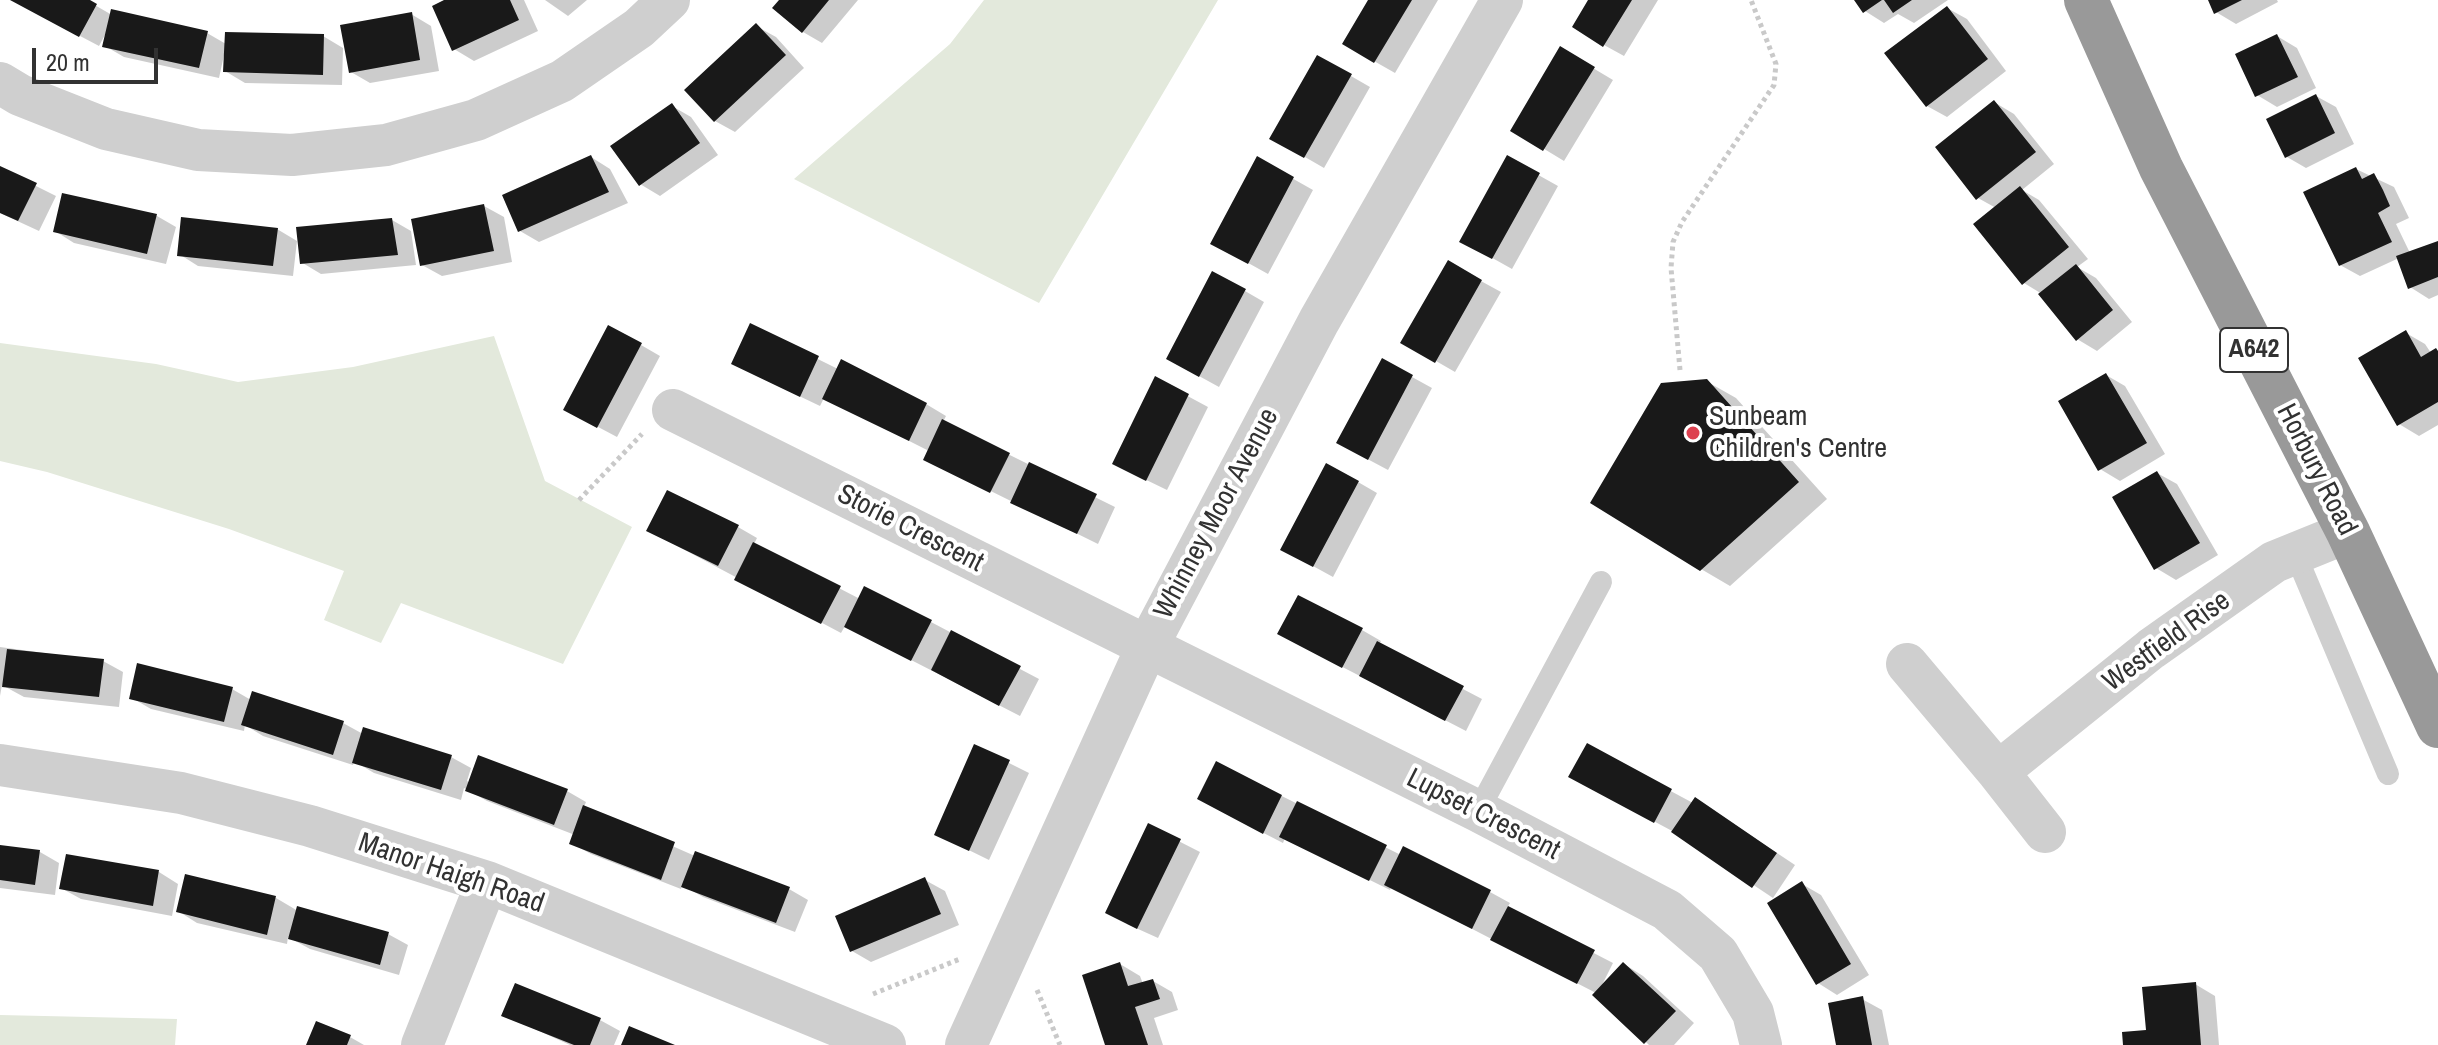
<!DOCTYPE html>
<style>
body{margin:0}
#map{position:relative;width:2438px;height:1045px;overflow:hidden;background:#fff;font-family:"Archivo Narrow",sans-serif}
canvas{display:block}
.scale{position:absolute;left:32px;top:48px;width:126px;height:36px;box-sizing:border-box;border:4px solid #323232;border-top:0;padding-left:10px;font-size:24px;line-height:28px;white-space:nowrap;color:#323232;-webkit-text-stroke:6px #fff;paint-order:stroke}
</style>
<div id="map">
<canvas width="2438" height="1045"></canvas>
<div class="scale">20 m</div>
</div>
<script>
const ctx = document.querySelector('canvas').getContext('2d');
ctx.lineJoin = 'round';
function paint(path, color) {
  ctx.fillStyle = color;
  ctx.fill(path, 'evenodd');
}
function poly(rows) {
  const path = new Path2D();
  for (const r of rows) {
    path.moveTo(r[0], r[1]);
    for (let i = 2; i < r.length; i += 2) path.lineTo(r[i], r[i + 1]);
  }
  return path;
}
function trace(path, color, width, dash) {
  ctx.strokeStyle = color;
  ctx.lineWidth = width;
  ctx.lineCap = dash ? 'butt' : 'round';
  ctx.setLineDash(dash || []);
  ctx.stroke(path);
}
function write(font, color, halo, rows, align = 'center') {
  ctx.font = font + ' "Archivo Narrow",sans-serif';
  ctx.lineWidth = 8;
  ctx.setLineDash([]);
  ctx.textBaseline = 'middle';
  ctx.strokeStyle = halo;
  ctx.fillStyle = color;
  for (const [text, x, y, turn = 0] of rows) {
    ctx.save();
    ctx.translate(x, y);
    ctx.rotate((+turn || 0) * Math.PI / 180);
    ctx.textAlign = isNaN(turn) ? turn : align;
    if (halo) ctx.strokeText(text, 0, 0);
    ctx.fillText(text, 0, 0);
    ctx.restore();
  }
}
paint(poly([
 [984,0,1218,0,1039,303,794,179,950,44],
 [494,336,545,481,632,527,563,664,401,603,381,643,324,620,344,571,229,529,47,472,0,461,0,343,156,364,238,382,353,367],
 [0,1015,177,1019,175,1045,0,1045]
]), '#e3e9dc');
paint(poly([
 [12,0,86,0,112,15,207,33,226,44,323,36,343,48,342,85,245,83,225,71,224,55,219,78,124,57,105,46,106,33,99,46],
 [449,0,524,0,538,31,474,61,454,49],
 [545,0,587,0,568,16],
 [781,0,858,0,822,43,803,32],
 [1370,0,1438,0,1395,73,1344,44],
 [1591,0,1658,0,1624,56,1604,45],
 [1857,0,1948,0,1914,23,1898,14,1884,23,1865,11],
 [2210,0,2277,0,2278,2,2236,24,2216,12],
 [1947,8,1967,19,2006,71,1947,117,1927,106],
 [411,14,431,26,439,71,370,83,351,72],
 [756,26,776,37,804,68,735,132,715,121,687,90],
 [2277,36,2297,48,2316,88,2277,107,2257,95],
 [1561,49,1613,80,1564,161,1513,130],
 [1318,57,1370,87,1324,168,1272,138],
 [2316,96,2336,107,2354,144,2306,168,2287,157],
 [1994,102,2014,114,2054,164,2022,190,2039,200,2088,259,2077,267,2096,278,2132,322,2097,351,2077,339,2042,294,2024,283,1996,208,1978,198],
 [672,106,691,117,718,155,660,196,640,184],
 [591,157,610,169,628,203,539,242,520,231],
 [1508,158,1558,186,1512,269,1462,241],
 [1258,159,1313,190,1268,274,1232,254],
 [0,168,56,196,39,231,0,213],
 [2356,169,2394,187,2409,218,2396,224,2410,253,2438,243,2438,295,2429,299,2410,287,2399,258,2360,276,2340,265],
 [63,195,157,216,176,227,166,264,74,243,55,231],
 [484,206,504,217,512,262,442,276,422,265],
 [392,220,411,231,416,265,321,274,301,262],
 [277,229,297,241,293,276,198,266,179,254],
 [1448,263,1501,292,1455,372,1403,342],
 [1245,291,1264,302,1219,387,1188,370],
 [751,326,838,369,926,404,946,416,943,422,1115,507,1098,544,942,467,929,451,824,398,820,406,753,374],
 [2406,333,2425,344,2431,353,2438,351,2438,425,2419,436,2399,424],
 [641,345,660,356,617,437,585,420],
 [1383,361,1432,388,1388,470,1358,454],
 [2106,375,2125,386,2165,454,2120,481,2100,469],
 [1156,379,1208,407,1167,490,1134,474],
 [1706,381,1736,398,1827,499,1730,586,1701,569],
 [2157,473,2177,484,2218,555,2176,580,2156,568],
 [1358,482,1377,493,1333,577,1302,560],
 [738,527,757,538,754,544,860,599,931,622,1039,679,1020,716,845,626,841,633,649,531],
 [1362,630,1381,641,1379,645,1482,699,1466,731,1300,645],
 [0,647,103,661,123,672,119,707,24,697,2,685,0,696],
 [232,689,251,700,343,723,363,734,365,730,451,757,471,768,467,781,470,783,567,791,586,802,584,807,695,856,789,889,808,900,795,932,703,897,682,885,681,889,591,854,571,843,575,835,487,801,464,788,461,800,374,773,354,761,353,765,263,736,245,725,244,731,151,709,132,698],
 [975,746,1029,773,989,860,936,834],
 [1587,746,1693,803,1696,799,1795,865,1773,898,1674,832,1590,787],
 [1217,764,1401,855,1404,849,1490,892,1510,903,1507,908,1613,963,1601,987,1624,964,1643,976,1694,1023,1674,1045,1649,1045,1596,993,1391,887,1390,890,1285,838,1283,843,1219,810],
 [1149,826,1200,852,1158,938,1127,924],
 [0,847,40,852,59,863,55,895,0,888],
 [67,856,159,872,178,884,172,916,81,899,61,888],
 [186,876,276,898,298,911,388,934,408,945,399,975,310,949,288,937,287,944,197,923,178,911],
 [925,880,945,891,959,925,871,962,852,951],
 [1802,884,1821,895,1869,975,1837,995,1818,983],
 [1120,964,1140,976,1143,984,1153,981,1172,992,1178,1010,1154,1018,1163,1045,1107,1045],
 [2195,984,2215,996,2219,1045,2125,1045,2148,1032],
 [1862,999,1882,1010,1889,1045,1838,1045],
 [504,1015,600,1020,620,1031,614,1045,570,1045],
 [350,1037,364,1045,309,1045]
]), '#0003');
paint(poly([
 [10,0,90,0,97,4,79,37],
 [444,0,510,0,519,20,452,51,432,6],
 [779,0,829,0,802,33,772,8],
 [1368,0,1412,0,1374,63,1342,44],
 [1588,0,1632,0,1603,47,1572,27],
 [1854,0,1882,0,1863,13],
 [1884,0,1912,0,1893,13],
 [2208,0,2242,0,2214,14],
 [1947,6,1988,59,1926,107,1884,53],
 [111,9,208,31,199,68,102,47],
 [412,12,420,60,349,73,340,25],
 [756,23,786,55,714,122,684,90],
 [225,32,324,34,323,75,223,72],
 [2277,34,2298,77,2255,97,2235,54],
 [1560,46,1595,67,1543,151,1510,131],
 [1317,55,1352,74,1304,158,1269,139],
 [2316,94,2335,133,2285,158,2266,119],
 [1994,100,2036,152,1976,200,1935,147],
 [672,103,700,143,639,186,610,146],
 [591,155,609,192,518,232,502,195],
 [1507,155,1540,173,1492,259,1459,242],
 [1257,156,1294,177,1248,264,1210,244],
 [0,166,37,183,18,221,0,213],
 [2356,167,2362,179,2374,173,2383,190,2390,206,2378,213,2392,242,2339,266,2303,192],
 [2020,186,2069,247,2022,285,1973,224],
 [62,193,157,214,147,254,53,232],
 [484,204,494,251,420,266,411,219],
 [181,217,278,228,273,266,177,256],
 [392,218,398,255,300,264,296,227],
 [2438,241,2438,277,2408,289,2396,256],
 [1448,260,1482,280,1435,363,1400,343],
 [2076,264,2113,310,2076,341,2038,294],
 [1212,271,1246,289,1199,377,1166,359],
 [750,323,819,356,800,397,731,364],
 [608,325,642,343,597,428,563,410],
 [2406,330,2421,357,2436,348,2438,351,2438,402,2397,426,2358,358],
 [1382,358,1413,375,1368,460,1336,443],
 [841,359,927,403,909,441,822,399],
 [2106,373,2147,443,2098,471,2058,401],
 [1155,376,1189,394,1146,481,1112,464],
 [1707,379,1799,482,1700,571,1590,503,1661,383],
 [942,419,1010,453,990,493,923,460],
 [1029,462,1097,494,1077,534,1010,503],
 [1326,463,1359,481,1313,567,1280,550],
 [2157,471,2200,543,2154,570,2112,497],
 [667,490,739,525,718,566,646,531],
 [753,542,841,586,821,624,734,580],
 [864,586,932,620,911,661,844,627],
 [1298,595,1363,628,1342,668,1277,634],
 [951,630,1021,666,999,706,931,670],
 [1377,641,1464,686,1445,721,1359,676],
 [7,649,104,659,99,697,2,687],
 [137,663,233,687,224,722,129,699],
 [252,691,344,721,333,755,241,725],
 [363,727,452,755,441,790,352,763],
 [1587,743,1672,789,1654,823,1568,777],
 [974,744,1010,760,969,851,934,835],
 [478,755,568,789,554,825,465,791],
 [1216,761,1282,795,1263,834,1197,799],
 [1695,797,1777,853,1752,888,1671,832],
 [1297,801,1387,845,1369,881,1279,837],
 [583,805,675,842,661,880,569,844],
 [1148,823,1181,839,1137,929,1105,913],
 [0,845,40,850,35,885,0,880],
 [1403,846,1491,890,1472,929,1384,885],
 [695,851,790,887,776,923,681,887],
 [66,854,159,870,153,906,59,889],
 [185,874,276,896,267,935,176,912],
 [925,877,941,914,850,952,835,916],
 [1802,881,1851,964,1816,985,1767,903],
 [297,906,389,932,380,965,288,939],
 [1508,906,1595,950,1577,984,1490,940],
 [1120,962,1128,986,1153,979,1160,999,1135,1007,1148,1045,1105,1045,1082,975],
 [1623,962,1676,1011,1644,1044,1592,995],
 [2196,982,2201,1045,2123,1045,2122,1032,2146,1030,2142,987],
 [515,983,601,1018,590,1045,574,1045,501,1016],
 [1863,996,1872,1045,1836,1045,1828,1003],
 [316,1021,351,1035,347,1045,306,1045],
 [629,1026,675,1045,621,1045]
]), '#191919');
trace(poly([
 [1680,370,1671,268,1673,242,1682,222,1774,85,1776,64,1751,0],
 [579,500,642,434],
 [1037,990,1060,1045],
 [873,994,960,959]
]), '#c9c9c9', 5, [4, 4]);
trace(poly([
 [2295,553,2388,774],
 [1478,811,1601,582]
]), '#cfcfcf', 22);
trace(poly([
 [0,83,20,95,106,129,198,150,292,155,386,145,476,120,562,81,639,28,669,0],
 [673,410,1478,811,1667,910,1718,954,1753,1013,1761,1045],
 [1907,664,1998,772,2151,649,2274,562,2348,532],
 [0,765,181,793,310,826,487,882,885,1045],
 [1998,772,2045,832],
 [422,1045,487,882],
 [966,1045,1146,649,1319,321,1502,0]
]), '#cfcfcf', 42);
trace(poly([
 [2086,0,2161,168,2348,532,2438,726]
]), '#999', 44);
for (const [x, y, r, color] of [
 [1693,433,8,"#dd4150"]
]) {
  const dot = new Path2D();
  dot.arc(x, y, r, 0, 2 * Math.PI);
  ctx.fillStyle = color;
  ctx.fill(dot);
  trace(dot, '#fff', 3);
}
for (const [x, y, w] of [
 [2254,350,68]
]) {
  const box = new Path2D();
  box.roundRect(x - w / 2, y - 22, w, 44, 6);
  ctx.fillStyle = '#fff';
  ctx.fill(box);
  trace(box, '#323232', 2);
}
write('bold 26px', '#323232', null, [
 ["A642",2254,350]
]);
write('28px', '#323232', '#fff', [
 ["Sunbeam",1709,417],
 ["Children's Centre",1709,449]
], 'left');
write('28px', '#323232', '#fff', [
 ["Horbury Road",2316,470,63],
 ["Whinney Moor Avenue",1217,514,-62],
 ["Storie Crescent",910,529,27],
 ["Westfield Rise",2167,642,-36],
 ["Lupset Crescent",1483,815,27],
 ["Manor Haigh Road",451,874,19]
]);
</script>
